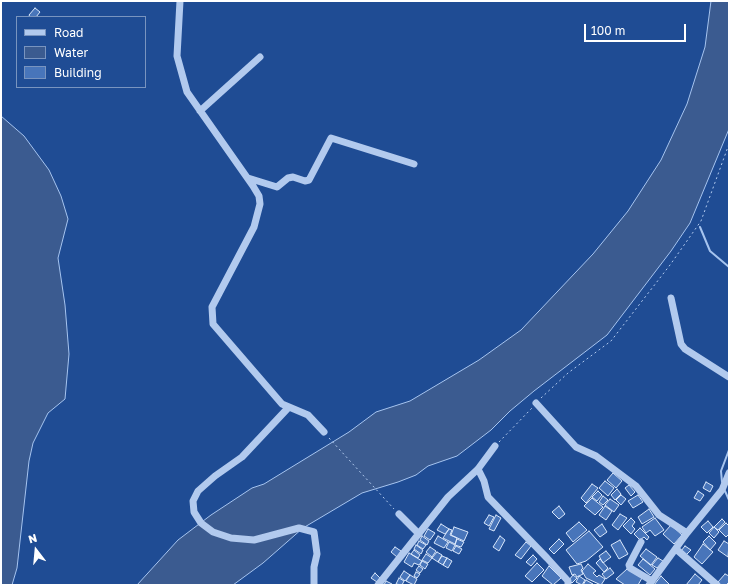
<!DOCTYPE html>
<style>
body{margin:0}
#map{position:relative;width:730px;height:586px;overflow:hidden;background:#1f4c94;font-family:"Golos Text",sans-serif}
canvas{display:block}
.frame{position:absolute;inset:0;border:2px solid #fff;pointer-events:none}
.legend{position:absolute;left:16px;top:16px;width:130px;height:72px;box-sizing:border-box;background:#1f4c94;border:1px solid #7994bf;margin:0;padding:5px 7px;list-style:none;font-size:12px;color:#fff}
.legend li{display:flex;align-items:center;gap:8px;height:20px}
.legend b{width:20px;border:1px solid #7994bf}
.north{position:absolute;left:16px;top:530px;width:40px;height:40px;-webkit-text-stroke:3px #1f4c94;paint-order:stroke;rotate:344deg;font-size:11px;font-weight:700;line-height:16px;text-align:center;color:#fff}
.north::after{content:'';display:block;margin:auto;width:14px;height:18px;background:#fff;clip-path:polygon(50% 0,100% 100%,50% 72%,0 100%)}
.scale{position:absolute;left:584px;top:24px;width:102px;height:18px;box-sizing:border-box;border:2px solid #fff;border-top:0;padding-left:5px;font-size:12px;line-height:14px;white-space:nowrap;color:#fff;-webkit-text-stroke:3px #1f4c94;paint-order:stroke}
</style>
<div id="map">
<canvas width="730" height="586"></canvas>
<div class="frame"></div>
<ul class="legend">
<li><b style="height:5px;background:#b2caee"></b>Road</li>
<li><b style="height:11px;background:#3b5b90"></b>Water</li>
<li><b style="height:11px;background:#4875ba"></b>Building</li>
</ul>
<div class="north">N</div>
<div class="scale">100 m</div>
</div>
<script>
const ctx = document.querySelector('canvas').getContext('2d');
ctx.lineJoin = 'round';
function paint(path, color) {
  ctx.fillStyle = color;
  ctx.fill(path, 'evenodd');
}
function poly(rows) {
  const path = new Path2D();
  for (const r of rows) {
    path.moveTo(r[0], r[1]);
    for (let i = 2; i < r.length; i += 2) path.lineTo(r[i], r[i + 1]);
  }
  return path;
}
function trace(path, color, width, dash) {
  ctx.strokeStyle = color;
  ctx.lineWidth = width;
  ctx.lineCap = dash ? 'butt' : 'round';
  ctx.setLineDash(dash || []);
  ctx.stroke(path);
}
const water = poly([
 [711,1,729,1,729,129,690,223,671,251,607,335,534,391,510,411,491,430,457,456,428,466,416,475,398,482,362,493,303,528,263,563,233,585,137,585,178,540,211,515,252,488,264,484,349,432,376,412,410,401,479,360,521,330,593,254,628,211,661,160,687,104,705,47,711,1],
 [1,116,24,136,49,170,61,196,68,219,58,258,65,305,69,354,65,399,48,413,33,443,29,461,17,568,12,585,1,585,1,116]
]);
paint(water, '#3b5b90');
trace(water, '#a6c4ef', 1);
trace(poly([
 [700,227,710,251,729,267],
 [722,482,721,471,729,450],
 [725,491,729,500]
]), '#a6c4ef', 2);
const building = poly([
 [35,8,40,12,36,17,30,17,29,15,35,8],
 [613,473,622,481,616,488,607,480,613,473],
 [605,481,614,488,608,496,599,488,605,481],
 [706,482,713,486,710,492,703,488,706,482],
 [592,484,598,488,586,503,581,498,592,484],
 [629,485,635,492,631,496,625,488,629,485],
 [617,489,621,494,615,500,611,495,617,489],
 [598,491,602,495,597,501,592,497,598,491],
 [698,491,704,495,700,501,694,498,698,491],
 [621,495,626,499,621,505,616,500,621,495],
 [638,495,643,502,633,508,628,501,638,495],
 [603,496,608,500,603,505,599,502,603,496],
 [592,498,603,507,595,515,584,506,592,498],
 [610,499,619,505,614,512,605,505,610,499],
 [559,506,565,514,559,519,552,512,559,506],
 [605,506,612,511,606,520,599,515,605,506],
 [649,509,654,517,642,524,638,517,649,509],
 [620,514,627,518,618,530,612,525,620,514],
 [489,515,494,517,489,526,484,523,489,515],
 [496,515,501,518,494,531,489,529,496,515],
 [631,518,635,522,632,526,635,529,631,534,623,526,631,518],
 [655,518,664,530,655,536,650,530,646,533,642,527,655,518],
 [722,519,725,522,718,530,714,527,722,519],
 [708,521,713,527,707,533,701,527,708,521],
 [579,522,587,530,573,542,566,533,579,522],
 [726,523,729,526,729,534,726,537,719,530,726,523],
 [441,524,449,529,445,534,437,530,441,524],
 [602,524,607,532,600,537,594,530,602,524],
 [671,525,682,535,674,544,663,534,671,525],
 [454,527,468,532,464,541,451,535,454,527],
 [714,527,719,532,714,538,709,533,714,527],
 [640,528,649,537,647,540,644,537,640,540,634,534,640,528],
 [428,529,435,533,430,540,424,536,428,529],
 [449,529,452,530,450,535,457,538,455,544,443,538,449,529],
 [589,531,603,547,586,561,577,564,566,550,589,531],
 [422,536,429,541,427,545,420,540,422,536],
 [438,536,448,542,444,548,434,543,438,536],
 [500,536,505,540,499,551,493,547,500,536],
 [709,536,716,543,710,550,703,542,709,536],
 [457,539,464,542,461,547,455,545,457,539],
 [559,539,564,544,554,554,549,549,559,539],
 [620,540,628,554,619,559,611,545,620,540],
 [419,541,426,545,423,549,417,545,419,541],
 [724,541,729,544,728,557,718,550,724,541],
 [449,542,455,545,452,551,446,548,449,542],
 [526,542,531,546,521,559,515,555,526,542],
 [703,544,713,552,702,564,694,557,703,544],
 [416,545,423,550,421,554,414,549,416,545],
 [456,546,462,549,459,554,453,551,456,546],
 [685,546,691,550,686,555,681,551,685,546],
 [395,547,401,551,397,557,391,552,395,547],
 [430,547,436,551,432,557,426,552,430,547],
 [646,549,657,557,651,565,640,556,646,549],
 [414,550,420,555,418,558,411,554,414,550],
 [606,551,611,557,603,563,599,556,606,551],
 [437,552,442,555,438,562,432,558,437,552],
 [409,553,422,561,419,565,414,563,412,567,404,562,409,553],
 [426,554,432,558,428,563,422,560,426,554],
 [533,555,537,559,531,566,526,562,533,555],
 [442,556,447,558,443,565,438,562,442,556],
 [447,558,452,561,448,568,443,565,447,558],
 [658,558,663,561,657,568,652,565,658,558],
 [600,559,608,568,604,572,596,563,600,559],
 [643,559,655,569,650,575,638,565,643,559],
 [422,561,428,564,425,569,420,565,422,561],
 [537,563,544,570,532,582,525,576,537,563],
 [581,564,583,568,581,570,583,574,577,577,575,574,572,575,569,567,581,564],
 [588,564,596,571,593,573,597,577,599,575,605,579,601,585,586,578,582,571,588,564],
 [419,566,423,569,420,573,416,570,419,566],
 [549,566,561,578,553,585,542,576,549,566],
 [610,568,614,573,606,579,602,574,610,568],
 [627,569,642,578,638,585,625,585,616,579,627,569],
 [404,571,410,575,405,581,400,577,404,571],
 [416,572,420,574,417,578,414,576,416,572],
 [375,573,380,578,377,582,371,578,375,573],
 [695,574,702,580,698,585,686,585,695,574],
 [725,574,729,576,729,582,726,585,721,585,718,582,725,574],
 [410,575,417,579,414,585,406,581,410,575],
 [573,575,577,578,572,583,569,580,573,575],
 [579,576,585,580,582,585,576,582,579,576],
 [661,576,670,585,654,585,661,576],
 [399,578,404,581,402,585,396,584,399,578],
 [586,580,593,584,593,585,583,585,586,580],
 [386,581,392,584,391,585,384,585,386,581]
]);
paint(building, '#4875ba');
trace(building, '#d8e6fa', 1);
trace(poly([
 [541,398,568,373,611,341,670,265,701,221,729,144],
 [329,438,394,509],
 [499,442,532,408]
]), '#b2caee', 1, [2, 3]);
trace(poly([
 [180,1,177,56,187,92,253,186,259,196,260,204,254,227,212,307,213,324,282,404,308,415,324,432],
 [200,111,260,57],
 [248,178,277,187,288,178,293,177,305,181,309,180,331,138,414,164],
 [671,298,681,344,685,349,729,377],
 [536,403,576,447,596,456,636,486,659,515,687,533],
 [288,408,242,457,215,476,198,491,193,501,194,512,201,523,213,532,231,538,254,540,299,528,314,532,317,554,314,567,314,585],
 [478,469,484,481,488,497,547,558,568,581,568,585],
 [399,514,419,534],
 [641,542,629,565,630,568,652,581],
 [676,549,717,585],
 [378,585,448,497,478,469,495,446],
 [649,585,687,533,722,490,729,473]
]), '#b2caee', 7);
</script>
